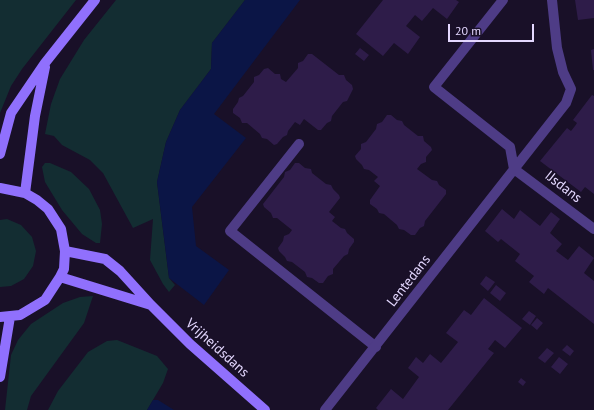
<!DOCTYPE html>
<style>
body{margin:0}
#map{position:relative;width:594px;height:410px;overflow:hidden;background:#191028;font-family:"PT Sans",sans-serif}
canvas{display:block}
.scale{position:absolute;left:448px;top:24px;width:86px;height:18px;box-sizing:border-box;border:2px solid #e4d8ff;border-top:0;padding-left:5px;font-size:12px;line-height:14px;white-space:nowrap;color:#e4d8ff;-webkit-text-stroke:3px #191028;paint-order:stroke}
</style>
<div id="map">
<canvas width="594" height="410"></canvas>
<div class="scale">20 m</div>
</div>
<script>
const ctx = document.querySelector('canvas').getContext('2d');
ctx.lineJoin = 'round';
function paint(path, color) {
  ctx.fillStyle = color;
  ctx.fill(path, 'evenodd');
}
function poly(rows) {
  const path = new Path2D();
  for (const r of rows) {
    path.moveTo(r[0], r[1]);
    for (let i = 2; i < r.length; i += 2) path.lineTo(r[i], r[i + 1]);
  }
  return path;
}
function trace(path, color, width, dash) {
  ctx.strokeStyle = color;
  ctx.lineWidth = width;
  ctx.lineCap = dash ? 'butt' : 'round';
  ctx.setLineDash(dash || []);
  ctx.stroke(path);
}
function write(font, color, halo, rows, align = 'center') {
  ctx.font = font + ' "PT Sans",sans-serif';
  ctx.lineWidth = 3;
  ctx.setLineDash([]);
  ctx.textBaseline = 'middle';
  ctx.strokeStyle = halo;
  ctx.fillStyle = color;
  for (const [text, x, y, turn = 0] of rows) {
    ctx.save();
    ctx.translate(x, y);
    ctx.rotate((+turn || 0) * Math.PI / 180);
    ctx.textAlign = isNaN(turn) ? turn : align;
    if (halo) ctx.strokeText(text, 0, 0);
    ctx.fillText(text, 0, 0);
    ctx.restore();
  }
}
paint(poly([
 [0,0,76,0,22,69,11,86,0,113],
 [116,0,245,0,212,43,211,69,180,110,166,142,157,182,169,278,175,285,169,292,163,284,150,260,153,219,133,228,103,173,90,160,62,145,54,136,45,134,51,104,60,79,84,40],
 [45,163,50,163,71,172,89,189,100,210,102,224,100,243,96,243,82,234,62,210,45,182,42,167],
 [7,219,21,225,32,237,36,251,33,266,24,279,11,286,0,287,0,220],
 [93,296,84,323,31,396,27,410,5,410,11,355,18,340,31,324,63,303,80,297],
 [117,340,157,356,168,369,163,383,147,410,48,410,58,391,88,352,107,341]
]), '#132d32');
paint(poly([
 [245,0,300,0,214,114,246,138,192,207,196,246,229,270,204,305,169,278,157,182,166,142,180,110,211,69,212,43],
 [153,400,158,400,174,410,147,410]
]), '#0b1546');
paint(poly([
 [383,0,456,0,459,2,447,19,433,8,422,21,415,15,406,26,420,37,408,54,394,43,383,56,356,34],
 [575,0,594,0,594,18,578,20],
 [360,48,369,55,364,61,355,54],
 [594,49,594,70,593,70,591,50],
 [308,54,312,54,339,75,344,75,346,80,352,85,353,89,347,101,343,102,332,116,331,121,327,123,321,130,318,130,304,119,300,125,295,122,288,131,287,135,283,137,277,144,274,145,267,139,262,138,260,134,247,123,242,123,240,118,233,113,233,109,238,102,239,98,243,96,254,82,254,77,259,75,264,69,268,68,275,74,280,74,281,79,286,82,298,68,298,63,303,61],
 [592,95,594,96,594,194,585,187,581,192,540,161,567,128,571,131,575,126,577,123,573,120],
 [387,115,391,115,397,120,402,121,404,125,418,136,423,136,424,141,431,147,432,150,426,157,426,162,421,164,417,169,432,180,437,181,439,185,446,190,446,194,425,221,424,226,420,228,415,235,411,235,404,230,399,229,397,225,384,214,379,213,377,209,370,204,370,200,380,186,374,181,378,177,369,170,364,169,362,165,356,159,355,156,361,149,361,144,366,142,376,129,377,124,382,122],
 [295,163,299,163,305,168,311,169,312,173,326,184,331,185,333,189,339,195,340,198,329,212,335,217,332,221,341,228,345,229,347,233,354,239,354,242,349,249,348,254,344,256,333,269,333,274,328,276,323,283,319,283,312,278,307,277,305,272,292,262,287,261,285,257,279,251,278,248,283,241,284,236,289,234,292,230,277,218,273,218,271,213,264,207,263,204,284,177,285,172,290,170],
 [502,209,514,219,520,210,540,226,551,212,560,219,550,233,562,244,556,251,568,260,579,246,594,258,584,273,594,281,594,324,548,288,544,294,529,282,534,276,515,261,520,254,501,239,498,242,485,231],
 [486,276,495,282,488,291,480,284],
 [496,285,506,293,500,301,490,293],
 [484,298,522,328,505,348,495,340,488,349,494,353,448,410,378,410,376,408,391,389,403,399,419,377,408,368,416,357,423,363,430,354,441,363,458,342,446,333,464,310,471,315],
 [529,311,536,316,530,325,522,319],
 [537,318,543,323,537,330,531,325],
 [567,345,574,351,570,356,562,350],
 [547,348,554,353,545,363,538,358],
 [559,357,568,364,560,374,551,367],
 [521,378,526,382,523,386,518,382]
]), '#2e1c49');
trace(poly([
 [299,144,230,231,376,347]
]), '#4e3c86', 10);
trace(poly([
 [503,0,434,87,510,147,514,169],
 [514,169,594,229],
 [325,410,566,103,571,89,563,72,557,48,552,0]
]), '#4e3c86', 10);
trace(poly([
 [0,154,11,113,45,63,95,0],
 [0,188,25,193,37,200,48,209,61,229,65,251,64,269,60,277,45,300,20,315,0,317],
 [25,193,35,116,45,67],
 [65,251,105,259,120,271,151,305,190,344,265,410],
 [60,277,151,305],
 [0,377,10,317]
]), '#9070fd', 10);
write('14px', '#e4d8ff', '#191028', [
 ["IJsdans",563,187,38],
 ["Lentedans",409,281,-52],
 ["Vrijheidsdans",217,348,42]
]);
</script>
